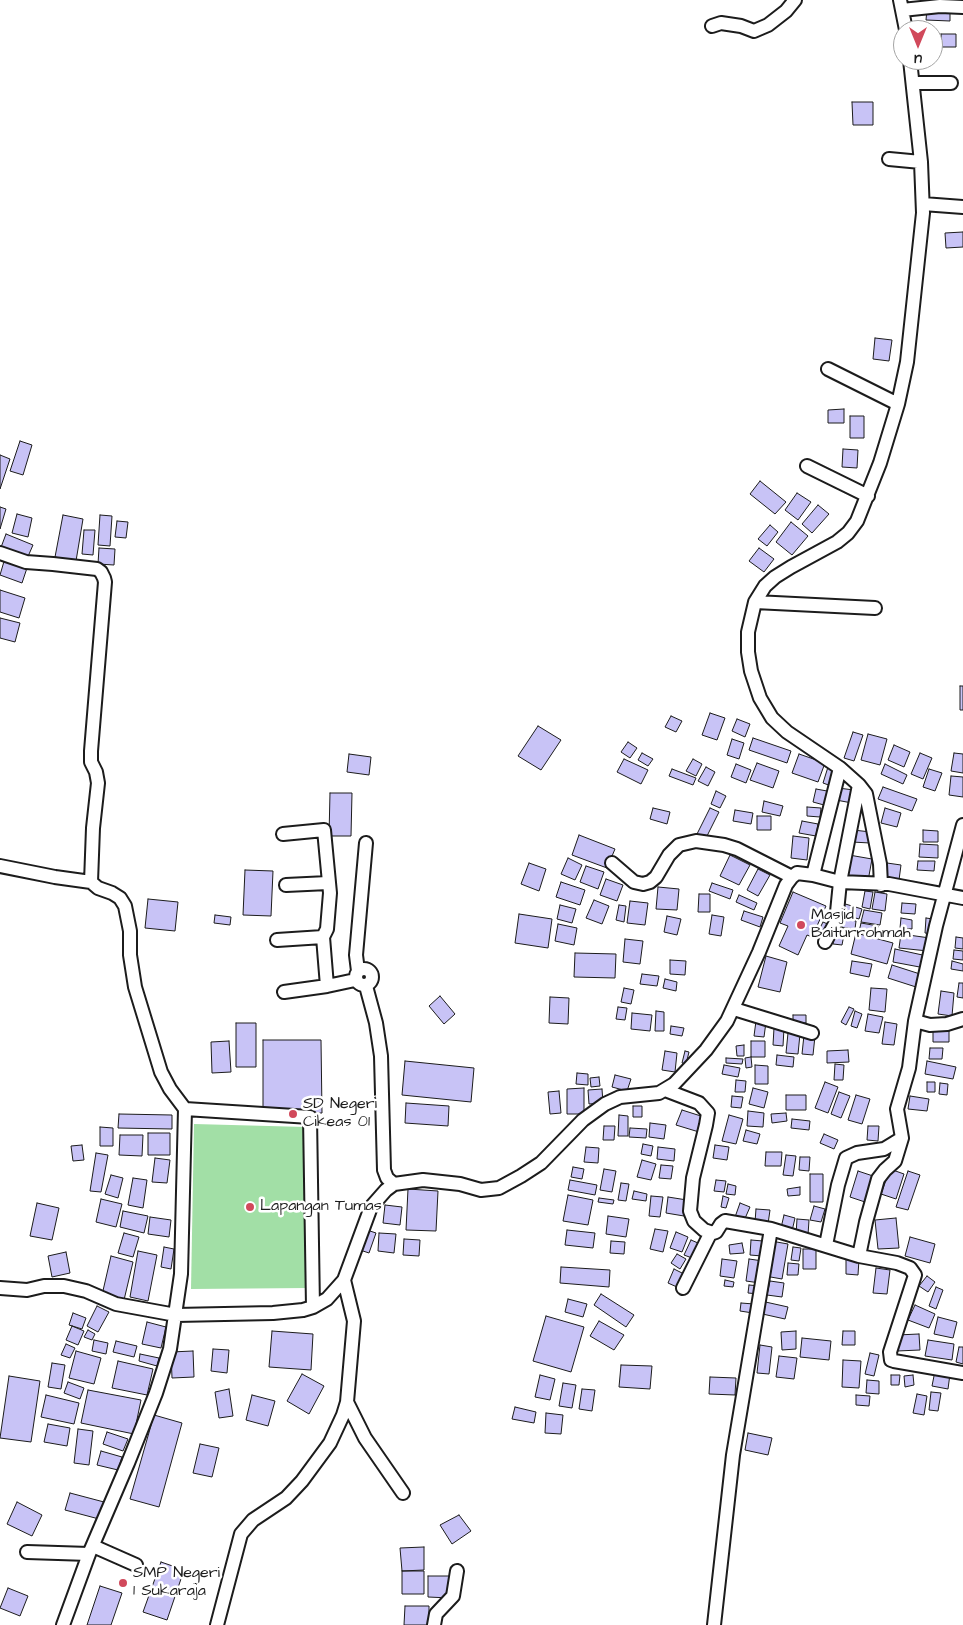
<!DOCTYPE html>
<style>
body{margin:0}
#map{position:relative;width:963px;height:1625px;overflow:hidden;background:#fff;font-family:"Architects Daughter",sans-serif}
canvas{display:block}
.north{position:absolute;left:893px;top:20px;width:50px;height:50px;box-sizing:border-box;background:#fff;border:1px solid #a4a4a4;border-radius:50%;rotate:180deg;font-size:14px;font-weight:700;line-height:20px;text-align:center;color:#1c1c1c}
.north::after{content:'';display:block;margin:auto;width:18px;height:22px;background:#d1495b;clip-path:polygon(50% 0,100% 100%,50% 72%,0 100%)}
</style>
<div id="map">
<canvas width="963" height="1625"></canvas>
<div class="north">U</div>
</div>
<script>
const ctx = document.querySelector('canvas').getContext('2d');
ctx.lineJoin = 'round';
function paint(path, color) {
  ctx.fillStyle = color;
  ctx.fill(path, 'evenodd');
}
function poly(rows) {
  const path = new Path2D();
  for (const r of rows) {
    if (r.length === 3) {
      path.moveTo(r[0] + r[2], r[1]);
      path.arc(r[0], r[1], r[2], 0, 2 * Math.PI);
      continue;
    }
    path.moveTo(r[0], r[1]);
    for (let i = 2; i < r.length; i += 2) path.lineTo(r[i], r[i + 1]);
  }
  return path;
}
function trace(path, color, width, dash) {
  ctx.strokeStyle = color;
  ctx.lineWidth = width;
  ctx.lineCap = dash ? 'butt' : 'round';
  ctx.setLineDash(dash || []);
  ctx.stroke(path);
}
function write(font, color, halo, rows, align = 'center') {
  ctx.font = font + ' "Architects Daughter",sans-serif';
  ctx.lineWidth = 5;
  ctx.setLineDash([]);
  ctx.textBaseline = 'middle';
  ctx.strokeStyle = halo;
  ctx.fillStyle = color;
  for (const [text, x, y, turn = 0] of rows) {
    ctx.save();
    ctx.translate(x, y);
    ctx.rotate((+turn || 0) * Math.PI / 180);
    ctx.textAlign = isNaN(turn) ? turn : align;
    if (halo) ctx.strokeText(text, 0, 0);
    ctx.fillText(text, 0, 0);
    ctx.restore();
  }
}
paint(poly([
 [194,1124,306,1127,307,1288,191,1289]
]), '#a2dfa6');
const building = poly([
 [927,9,950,10,950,21,926,20,927,9],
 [941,34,956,34,956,47,942,47,941,34],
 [852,102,873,102,873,125,853,125,852,102],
 [963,232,963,247,946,248,945,233,963,232],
 [875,338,892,340,889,361,873,359,875,338],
 [844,409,844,423,828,423,828,410,844,409],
 [850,416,864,416,864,438,850,438,850,416],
 [20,441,32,445,23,475,10,471,20,441],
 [843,449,858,450,857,468,842,467,843,449],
 [0,455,10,459,0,489,0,455],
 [760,481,786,502,775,514,750,494,760,481],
 [797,493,811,502,798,520,785,510,797,493],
 [818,505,829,514,812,533,802,524,818,505],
 [0,507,6,509,0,529,0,507],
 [17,514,32,518,28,537,12,533,17,514],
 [63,515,83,519,76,561,55,557,63,515],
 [100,515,112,516,110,546,98,545,100,515],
 [117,521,128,522,126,538,115,537,117,521],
 [791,522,808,536,792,555,776,542,791,522],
 [770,525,778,532,767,546,758,539,770,525],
 [84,530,95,530,93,555,82,554,84,530],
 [6,534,33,545,26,561,0,550,6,534],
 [99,548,115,549,114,565,98,564,99,548],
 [759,548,774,559,764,572,749,561,759,548],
 [5,558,28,565,22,583,0,575,5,558],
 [0,590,25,598,19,618,0,612,0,590],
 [0,618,20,623,15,642,0,638,0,618],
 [960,686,963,686,963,710,960,710,960,686],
 [710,713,725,718,717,740,702,735,710,713],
 [671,716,682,721,676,732,665,727,671,716],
 [737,719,750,724,745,737,732,731,737,719],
 [538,726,561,740,541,770,518,756,538,726],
 [853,732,863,735,854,761,844,758,853,732],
 [868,734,887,739,880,765,861,760,868,734],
 [753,738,791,751,787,763,749,750,753,738],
 [732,739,744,743,739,759,727,755,732,739],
 [628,742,637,748,630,758,621,752,628,742],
 [894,745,910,752,904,767,888,760,894,745],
 [642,753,653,759,648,766,638,760,642,753],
 [920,753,932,758,923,779,911,774,920,753],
 [954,753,963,754,963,773,951,771,954,753],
 [349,754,371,757,369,775,347,772,349,754],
 [799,754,825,763,818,782,792,773,799,754],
 [624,759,648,770,641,784,617,772,624,759],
 [693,759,702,764,696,776,686,771,693,759],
 [757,763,779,771,773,788,750,780,757,763],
 [736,764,751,770,746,783,731,777,736,764],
 [885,764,907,775,903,784,881,774,885,764],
 [706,767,715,772,708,786,698,781,706,767],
 [828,767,839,770,834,787,823,783,828,767],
 [672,769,696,778,693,785,669,776,672,769],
 [929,769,942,773,935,791,923,787,929,769],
 [951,776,963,777,963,797,949,795,951,776],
 [883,787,917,799,912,811,878,799,883,787],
 [838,788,854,790,852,803,836,800,838,788],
 [816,789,827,791,824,805,813,802,816,789],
 [716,791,726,796,720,808,711,804,716,791],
 [330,793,352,793,351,836,329,836,330,793],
 [764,801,783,806,780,816,762,812,764,801],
 [807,807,821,808,820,817,807,816,807,807],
 [653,808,670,812,667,824,650,819,653,808],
 [710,808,719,812,705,840,696,836,710,808],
 [885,808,901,813,897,827,881,823,885,808],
 [735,810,753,813,751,824,733,821,735,810],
 [757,816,771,816,771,830,757,830,757,816],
 [802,821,818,824,816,836,799,833,802,821],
 [853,830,871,832,870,843,852,842,853,830],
 [923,830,938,831,938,842,923,842,923,830],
 [579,835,615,849,607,868,572,855,579,835],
 [793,836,809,838,807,860,791,858,793,836],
 [920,844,938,845,938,858,919,857,920,844],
 [730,855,750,865,739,885,720,876,730,855],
 [849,855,872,859,868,881,845,878,849,855],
 [568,858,582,865,575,880,561,874,568,858],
 [918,861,935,861,934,871,917,870,918,861],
 [529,863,546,869,539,891,521,884,529,863],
 [887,863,901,865,899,880,885,878,887,863],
 [586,866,604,872,598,889,580,882,586,866],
 [758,869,770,875,758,896,747,890,758,869],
 [245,870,273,871,271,916,243,915,245,870],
 [606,879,623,885,617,901,600,895,606,879],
 [561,882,585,890,580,905,556,897,561,882],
 [712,883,733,890,730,899,709,891,712,883],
 [658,887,679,889,677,910,656,909,658,887],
 [865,891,873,892,870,909,862,907,865,891],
 [793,892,826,906,812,937,807,935,798,955,779,946,788,926,780,923,793,892],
 [875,892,887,894,885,911,872,909,875,892],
 [699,894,710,894,710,912,698,912,699,894],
 [739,895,757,903,754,910,736,902,739,895],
 [148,899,178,902,175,931,145,928,148,899],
 [594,900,609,906,602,924,586,918,594,900],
 [630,901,648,903,645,925,627,923,630,901],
 [842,903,862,909,859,919,839,913,842,903],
 [902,903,916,904,915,914,901,913,902,903],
 [560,905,576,909,572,923,557,919,560,905],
 [619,905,626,906,624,922,616,920,619,905],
 [864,910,882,913,880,925,861,922,864,910],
 [744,911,763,917,760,927,741,920,744,911],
 [519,914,552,919,548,948,515,943,519,914],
 [215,915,231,917,230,925,214,923,215,915],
 [712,915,724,917,721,936,709,934,712,915],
 [667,916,681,919,677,935,664,932,667,916],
 [839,918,856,921,855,929,838,927,839,918],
 [901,918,912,920,912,929,900,928,901,918],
 [926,918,933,919,932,934,925,933,926,918],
 [823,922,832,926,825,938,817,934,823,922],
 [861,923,878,926,876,936,859,932,861,923],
 [558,924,577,928,574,945,555,941,558,924],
 [835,928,845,929,842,945,833,944,835,928],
 [856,933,893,943,887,964,851,954,856,933],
 [901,934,930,938,928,951,899,948,901,934],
 [956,937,963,938,963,949,955,948,956,937],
 [625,939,643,941,640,964,623,962,625,939],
 [895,949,927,956,925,968,893,962,895,949],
 [954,950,963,951,963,960,953,959,954,950],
 [575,953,616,954,615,978,574,977,575,953],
 [766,956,787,962,780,992,758,987,766,956],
 [670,960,686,961,685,975,670,974,670,960],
 [852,961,872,964,869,977,850,973,852,961],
 [952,961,963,964,963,971,951,969,952,961],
 [892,965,920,974,916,987,888,978,892,965],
 [642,974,659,976,657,986,640,984,642,974],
 [665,979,677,982,676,991,663,988,665,979],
 [959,983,963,983,963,998,957,997,959,983],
 [624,988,634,990,631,1004,621,1002,624,988],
 [871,988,887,989,885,1012,869,1010,871,988],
 [941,991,954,993,952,1016,938,1014,941,991],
 [440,996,455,1014,444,1024,429,1006,440,996],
 [550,997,569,998,568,1024,549,1023,550,997],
 [618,1007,627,1008,625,1020,616,1019,618,1007],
 [849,1007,854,1009,846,1025,841,1022,849,1007],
 [656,1011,664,1012,664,1031,655,1031,656,1011],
 [855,1011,862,1014,857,1028,851,1026,855,1011],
 [632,1013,652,1015,650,1031,631,1029,632,1013],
 [868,1014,883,1017,879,1033,865,1031,868,1014],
 [793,1015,806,1015,806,1023,793,1023,793,1015],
 [756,1021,766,1022,764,1037,754,1036,756,1021],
 [885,1022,897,1024,894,1045,882,1044,885,1022],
 [236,1023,256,1023,256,1067,236,1067,236,1023],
 [671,1026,684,1028,682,1036,670,1034,671,1026],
 [933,1027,949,1027,949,1042,933,1042,933,1027],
 [774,1028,784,1028,783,1046,773,1045,774,1028],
 [788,1033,800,1034,798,1054,786,1053,788,1033],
 [804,1035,815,1036,813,1055,802,1054,804,1035],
 [263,1040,321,1040,322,1113,263,1113,263,1040],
 [229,1041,231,1072,212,1073,211,1042,229,1041],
 [751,1041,765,1041,765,1057,751,1057,751,1041],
 [744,1045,744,1056,737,1056,736,1046,744,1045],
 [930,1048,943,1048,942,1059,929,1059,930,1048],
 [848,1050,849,1062,827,1063,827,1051,848,1050],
 [665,1051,677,1053,675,1072,662,1070,665,1051],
 [685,1051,689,1052,686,1064,682,1063,685,1051],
 [777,1055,794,1057,793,1067,776,1065,777,1055],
 [751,1057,752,1067,746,1068,745,1058,751,1057],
 [726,1058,743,1059,742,1064,726,1063,726,1058],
 [405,1061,474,1068,471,1102,402,1095,405,1061],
 [927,1061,956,1067,953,1079,925,1074,927,1061],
 [835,1064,844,1065,843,1080,834,1080,835,1064],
 [724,1065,740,1068,738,1077,722,1074,724,1065],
 [755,1065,768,1066,768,1084,755,1084,755,1065],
 [577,1073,588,1074,588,1085,576,1084,577,1073],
 [615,1075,631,1079,627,1091,612,1087,615,1075],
 [599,1077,600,1086,591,1087,590,1078,599,1077],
 [736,1080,746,1081,745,1092,735,1092,736,1080],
 [825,1082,838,1087,828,1113,815,1108,825,1082],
 [927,1082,935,1082,935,1092,927,1092,927,1082],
 [940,1083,948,1084,947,1095,939,1094,940,1083],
 [584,1088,584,1114,567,1114,567,1089,584,1088],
 [753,1088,768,1092,764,1108,749,1104,753,1088],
 [602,1089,603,1103,589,1104,588,1090,602,1089],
 [559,1091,561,1113,550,1114,548,1092,559,1091],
 [839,1092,850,1096,841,1118,831,1114,839,1092],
 [786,1095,806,1095,806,1110,786,1110,786,1095],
 [856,1095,870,1099,862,1124,848,1120,856,1095],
 [732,1096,743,1097,741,1108,731,1107,732,1096],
 [910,1096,929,1099,927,1111,908,1109,910,1096],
 [406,1103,449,1106,448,1126,405,1123,406,1103],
 [633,1106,642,1106,642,1117,633,1117,633,1106],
 [682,1110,704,1117,699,1132,676,1125,682,1110],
 [748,1111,764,1113,763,1127,747,1126,748,1111],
 [786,1113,787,1121,772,1123,771,1114,786,1113],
 [119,1114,172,1115,172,1129,118,1128,119,1114],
 [619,1115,628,1116,628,1136,618,1136,619,1115],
 [729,1115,743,1119,736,1144,722,1141,729,1115],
 [792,1119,810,1121,809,1130,791,1128,792,1119],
 [650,1123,666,1125,664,1139,649,1137,650,1123],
 [604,1126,615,1126,614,1140,603,1140,604,1126],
 [868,1126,879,1126,878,1141,867,1140,868,1126],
 [100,1127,113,1128,113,1146,100,1146,100,1127],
 [630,1128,647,1129,646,1138,629,1137,630,1128],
 [746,1130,760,1134,757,1144,743,1141,746,1130],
 [148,1133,170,1133,170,1155,148,1155,148,1133],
 [824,1134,838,1140,834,1149,820,1143,824,1134],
 [120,1135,143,1135,142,1156,119,1155,120,1135],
 [643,1144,653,1146,651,1156,641,1154,643,1144],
 [82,1145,84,1160,73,1161,71,1146,82,1145],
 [715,1145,729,1147,727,1160,713,1158,715,1145],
 [586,1147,599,1148,598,1163,584,1162,586,1147],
 [658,1147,675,1149,674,1161,657,1159,658,1147],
 [766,1152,782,1152,781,1166,765,1166,766,1152],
 [96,1153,108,1155,101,1192,90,1191,96,1153],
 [786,1155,796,1156,793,1176,783,1175,786,1155],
 [800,1157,810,1157,809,1171,799,1170,800,1157],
 [155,1158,170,1160,167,1183,152,1182,155,1158],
 [642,1160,656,1164,651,1180,637,1177,642,1160],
 [661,1165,673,1166,671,1179,659,1178,661,1165],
 [573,1167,584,1169,582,1179,571,1177,573,1167],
 [604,1169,616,1171,612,1192,600,1190,604,1169],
 [890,1169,904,1174,896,1199,881,1194,890,1169],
 [858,1171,873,1176,865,1202,850,1197,858,1171],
 [908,1171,920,1175,908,1210,896,1207,908,1171],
 [810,1174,823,1174,823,1202,810,1202,810,1174],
 [111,1175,123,1178,118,1198,105,1194,111,1175],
 [133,1178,147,1180,143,1208,128,1205,133,1178],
 [570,1180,597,1185,595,1195,568,1190,570,1180],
 [716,1180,726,1181,724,1192,714,1191,716,1180],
 [621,1183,629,1184,626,1201,618,1200,621,1183],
 [728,1184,736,1186,735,1195,726,1194,728,1184],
 [800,1187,800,1195,788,1196,787,1189,800,1187],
 [408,1189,438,1191,436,1231,406,1230,408,1189],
 [634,1191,647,1194,646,1201,632,1199,634,1191],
 [568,1195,593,1200,588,1225,563,1221,568,1195],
 [651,1196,663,1197,660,1217,649,1216,651,1196],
 [723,1196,729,1198,726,1208,721,1207,723,1196],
 [668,1197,687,1200,684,1216,666,1213,668,1197],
 [599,1198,614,1200,613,1204,598,1202,599,1198],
 [101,1199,122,1204,116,1227,96,1222,101,1199],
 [37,1203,59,1208,52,1240,30,1236,37,1203],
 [740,1203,750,1207,743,1223,734,1220,740,1203],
 [385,1205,402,1207,400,1225,383,1223,385,1205],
 [814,1206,825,1209,821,1222,810,1220,814,1206],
 [756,1209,770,1210,768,1224,755,1222,756,1209],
 [123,1211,148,1216,144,1233,120,1227,123,1211],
 [784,1215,795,1218,792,1231,781,1228,784,1215],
 [608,1216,629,1219,626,1237,606,1234,608,1216],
 [150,1217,171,1220,169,1237,148,1234,150,1217],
 [896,1218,899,1248,878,1249,875,1220,896,1218],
 [797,1219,809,1220,808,1235,796,1235,797,1219],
 [364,1229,376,1233,369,1253,357,1249,364,1229],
 [655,1229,668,1231,663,1252,650,1249,655,1229],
 [567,1230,595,1233,593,1248,565,1245,567,1230],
 [676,1232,688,1237,682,1252,670,1248,676,1232],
 [124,1233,139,1237,133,1257,118,1253,124,1233],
 [379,1233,396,1234,394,1253,378,1251,379,1233],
 [910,1237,935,1244,930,1263,905,1256,910,1237],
 [404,1239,420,1240,419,1256,403,1255,404,1239],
 [691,1240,698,1243,692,1258,684,1255,691,1240],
 [751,1240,763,1241,762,1256,750,1255,751,1240],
 [611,1241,625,1242,624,1254,610,1253,611,1241],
 [771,1241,788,1244,782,1279,765,1276,771,1241],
 [742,1243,744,1253,730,1254,729,1245,742,1243],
 [164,1247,174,1249,171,1269,161,1267,164,1247],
 [793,1247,801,1248,799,1261,791,1260,793,1247],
 [803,1249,816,1249,816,1269,803,1269,803,1249],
 [138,1251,157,1255,148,1301,130,1297,138,1251],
 [66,1252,70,1273,52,1277,48,1256,66,1252],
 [677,1254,686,1259,680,1269,671,1263,677,1254],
 [111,1256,133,1262,124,1300,102,1295,111,1256],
 [722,1259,737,1261,734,1278,720,1276,722,1259],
 [749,1259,763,1261,760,1283,746,1281,749,1259],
 [846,1259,859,1259,858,1275,846,1274,846,1259],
 [788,1263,799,1264,798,1275,787,1275,788,1263],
 [561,1267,610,1270,609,1287,560,1283,561,1267],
 [876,1268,890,1270,887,1294,873,1293,876,1268],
 [674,1269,684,1274,677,1287,668,1283,674,1269],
 [927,1276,935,1282,928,1292,919,1286,927,1276],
 [725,1280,734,1282,733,1287,724,1286,725,1280],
 [770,1281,784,1283,782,1297,767,1295,770,1281],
 [749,1285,760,1286,759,1294,748,1293,749,1285],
 [936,1287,943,1290,936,1309,929,1306,936,1287],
 [601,1294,634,1315,626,1327,594,1305,601,1294],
 [568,1299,587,1304,583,1317,565,1312,568,1299],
 [761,1301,788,1307,785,1319,758,1313,761,1301],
 [741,1303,754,1304,753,1313,740,1311,741,1303],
 [915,1305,935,1314,929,1328,908,1320,915,1305],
 [97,1306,109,1312,98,1332,87,1326,97,1306],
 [73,1313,86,1318,82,1329,69,1325,73,1313],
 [546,1316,584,1327,571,1372,533,1361,546,1316],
 [938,1317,957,1322,953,1338,934,1334,938,1317],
 [599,1321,624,1335,614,1350,590,1336,599,1321],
 [147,1322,166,1327,161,1348,142,1344,147,1322],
 [72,1326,84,1331,78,1345,66,1340,72,1326],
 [88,1330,95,1334,92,1340,84,1337,88,1330],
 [272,1331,313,1334,311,1370,269,1367,272,1331],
 [796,1331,796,1349,782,1350,781,1332,796,1331],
 [843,1331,855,1331,855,1345,842,1345,843,1331],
 [919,1334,920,1350,897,1351,897,1335,919,1334],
 [802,1338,831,1341,829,1360,800,1357,802,1338],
 [94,1340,108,1343,106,1354,92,1351,94,1340],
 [928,1340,954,1344,952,1360,925,1356,928,1340],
 [116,1341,137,1346,134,1357,113,1352,116,1341],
 [66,1344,75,1348,70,1358,61,1355,66,1344],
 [760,1345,772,1347,769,1374,757,1373,760,1345],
 [959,1347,963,1347,963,1364,956,1362,959,1347],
 [213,1349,229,1350,227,1373,211,1371,213,1349],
 [76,1351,101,1358,94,1384,69,1378,76,1351],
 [193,1351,194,1377,172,1378,171,1352,193,1351],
 [870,1353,879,1355,874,1376,865,1374,870,1353],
 [140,1354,159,1358,157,1366,139,1361,140,1354],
 [779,1356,797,1358,794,1379,776,1377,779,1356],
 [843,1360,861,1361,859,1388,842,1387,843,1360],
 [118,1361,153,1369,147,1395,112,1388,118,1361],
 [52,1363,65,1365,61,1389,48,1387,52,1363],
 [621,1365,652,1366,650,1389,619,1387,621,1365],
 [935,1371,950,1374,948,1389,932,1386,935,1371],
 [302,1374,324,1386,309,1414,287,1401,302,1374],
 [540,1375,555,1379,550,1400,535,1397,540,1375],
 [891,1375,900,1375,899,1385,891,1385,891,1375],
 [913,1375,914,1385,905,1387,904,1376,913,1375],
 [9,1376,40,1381,31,1442,0,1438,9,1376],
 [710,1377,736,1378,735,1395,709,1394,710,1377],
 [867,1380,879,1381,879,1394,866,1393,867,1380],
 [68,1382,84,1388,80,1399,64,1393,68,1382],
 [563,1383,576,1385,572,1408,559,1406,563,1383],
 [229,1389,233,1416,219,1418,215,1392,229,1389],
 [582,1389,595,1390,592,1411,579,1409,582,1389],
 [88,1390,141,1400,134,1434,81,1423,88,1390],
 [931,1392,941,1393,938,1411,929,1410,931,1392],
 [917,1394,927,1396,924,1415,913,1413,917,1394],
 [46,1395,79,1403,74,1424,41,1417,46,1395],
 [252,1395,275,1401,268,1426,246,1420,252,1395],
 [856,1395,870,1396,869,1406,856,1405,856,1395],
 [515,1407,536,1412,534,1423,512,1419,515,1407],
 [546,1413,563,1415,561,1434,545,1433,546,1413],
 [154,1415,182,1423,159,1507,130,1499,154,1415],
 [48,1424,70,1428,67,1446,44,1442,48,1424],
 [78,1429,93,1431,89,1465,74,1463,78,1429],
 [107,1432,128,1439,123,1451,103,1444,107,1432],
 [748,1433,772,1438,768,1455,745,1450,748,1433],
 [200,1444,219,1448,212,1477,193,1473,200,1444],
 [101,1451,122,1457,118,1470,97,1465,101,1451],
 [70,1493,104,1502,99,1519,65,1510,70,1493],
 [17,1502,42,1515,32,1536,7,1524,17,1502],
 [459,1515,471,1531,452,1544,440,1525,459,1515],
 [424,1547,424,1570,402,1571,400,1548,424,1547],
 [161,1562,184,1570,167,1620,143,1612,161,1562],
 [402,1571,424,1571,424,1594,402,1594,402,1571],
 [428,1576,450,1576,450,1598,428,1597,428,1576],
 [100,1586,122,1593,111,1625,87,1625,100,1586],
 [8,1588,28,1596,20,1616,0,1608,8,1588],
 [405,1606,429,1606,429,1625,404,1625,405,1606]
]);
paint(building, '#c8c3f6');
trace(building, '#1c1c1c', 1);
const minor = poly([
 [900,0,906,30],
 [902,10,940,6,963,7],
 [712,26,721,23,741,26,754,31,768,25,786,11,795,0],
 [913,83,951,83],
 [889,159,921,162],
 [923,204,963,207],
 [828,369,898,404],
 [807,466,868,496],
 [0,553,26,562,53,564,97,569,101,572,104,578,105,582,91,751,91,762,96,772,98,783,93,828,91,882,98,888,112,893,120,898,125,906,130,931,130,955,135,987,161,1072,170,1089,185,1109,310,1117,313,1307],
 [755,602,875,608],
 [283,834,324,830,330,893,327,929,323,937,327,986,355,980],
 [612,863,634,882,643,884,650,882,656,877,669,855,679,845,696,841,724,845,737,849,792,877],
 [0,866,55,877,91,882],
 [813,875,840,768],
 [286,885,328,883],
 [881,885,880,864,866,794,859,785,840,768,787,732,772,718,760,698,751,671,748,652,748,632,755,602,765,586,775,577,791,567,837,542,848,533,857,521,880,463,898,404,907,362,923,213,921,162,910,60],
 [277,940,323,937],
 [825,942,836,922,840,882,859,785],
 [364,977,8],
 [358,971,356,955,366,843],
 [366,986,376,1023,381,1056,384,1170,387,1178,394,1184],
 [284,992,327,986],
 [734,1009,812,1033],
 [915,1021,930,1025,947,1024,963,1019],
 [665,1090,699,1103,708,1113,706,1125,693,1178,690,1211,694,1221,704,1230,713,1233,716,1232,721,1224,725,1221,771,1229],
 [826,1245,838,1185,846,1158,857,1153,884,1149,902,1138],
 [859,1256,866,1222,878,1179,885,1170,895,1161,902,1138,897,1109,909,1068,915,1021,936,926,963,825],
 [0,1288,27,1290,44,1286,64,1286,86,1291,116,1304,176,1315,273,1313,303,1310,313,1307,327,1299,344,1280,371,1207,386,1190,394,1184,423,1180,460,1184,481,1190,499,1188,521,1176,541,1163,583,1120,605,1104,620,1097,659,1093,674,1084,706,1050,727,1021,759,952,786,885,792,877,797,873,813,875,840,882,889,884,963,898],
 [683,1288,711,1232],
 [347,1402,365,1438,403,1493],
 [93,1546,136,1565],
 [27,1552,89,1554],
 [63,1625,89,1554,128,1463,156,1393,170,1349,181,1274,185,1109],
 [217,1625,241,1534,253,1520,286,1498,302,1481,330,1443,343,1415,347,1402,354,1321,344,1280],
 [434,1625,436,1614,453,1596,457,1571],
 [714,1625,733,1455,771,1229,859,1256,897,1263,910,1268,915,1275,890,1352,891,1360,894,1361,963,1373]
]);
trace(minor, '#1c1c1c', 16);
trace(minor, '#fff', 12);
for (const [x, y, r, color] of [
 [801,925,5,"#d1495b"],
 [293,1114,5,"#d1495b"],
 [250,1207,5,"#d1495b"],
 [123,1583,5,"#d1495b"]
]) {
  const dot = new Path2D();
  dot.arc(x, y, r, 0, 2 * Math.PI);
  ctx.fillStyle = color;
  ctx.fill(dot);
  trace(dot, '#fff', 2);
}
write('16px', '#1c1c1c', '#fff', [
 ["Masjid",811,916],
 ["Baiturrohmah",811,934],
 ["SD Negeri",303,1105],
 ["Cikeas 01",303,1123],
 ["Lapangan Tumas",260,1207],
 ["SMP Negeri",133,1574],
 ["1 Sukaraja",133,1592]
], 'left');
</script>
